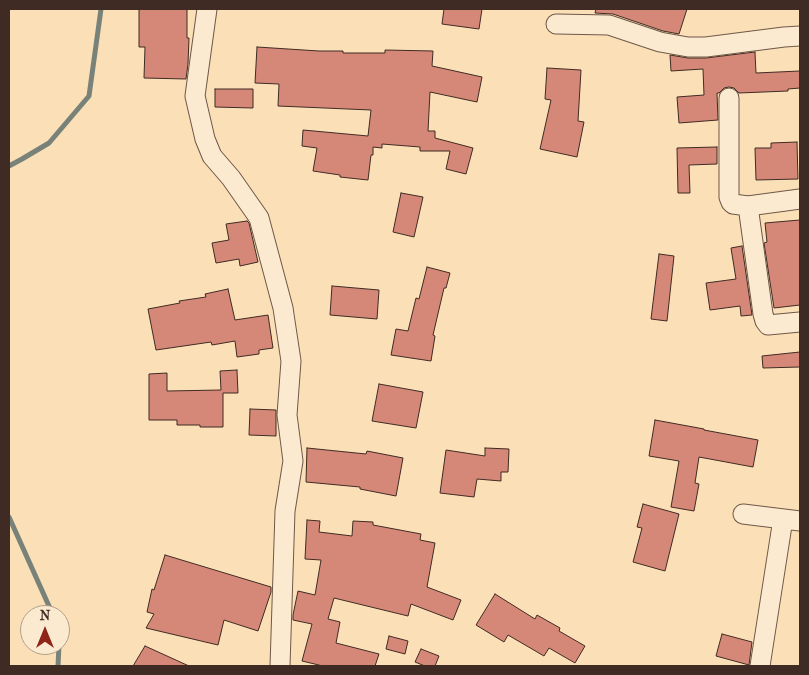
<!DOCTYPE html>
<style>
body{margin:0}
#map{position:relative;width:809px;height:675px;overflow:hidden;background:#fbdfb7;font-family:"IM FELL French Canon",serif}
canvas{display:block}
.frame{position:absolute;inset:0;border:10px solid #3f2b23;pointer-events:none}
.north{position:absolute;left:20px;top:605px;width:50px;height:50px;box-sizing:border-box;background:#fcead0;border:1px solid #b09e8b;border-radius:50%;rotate:0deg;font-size:14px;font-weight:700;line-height:20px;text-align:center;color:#3f2b23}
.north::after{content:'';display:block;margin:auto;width:18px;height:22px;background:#8f2418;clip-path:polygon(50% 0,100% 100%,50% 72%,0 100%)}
</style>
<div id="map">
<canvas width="809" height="675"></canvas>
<div class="frame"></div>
<div class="north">N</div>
</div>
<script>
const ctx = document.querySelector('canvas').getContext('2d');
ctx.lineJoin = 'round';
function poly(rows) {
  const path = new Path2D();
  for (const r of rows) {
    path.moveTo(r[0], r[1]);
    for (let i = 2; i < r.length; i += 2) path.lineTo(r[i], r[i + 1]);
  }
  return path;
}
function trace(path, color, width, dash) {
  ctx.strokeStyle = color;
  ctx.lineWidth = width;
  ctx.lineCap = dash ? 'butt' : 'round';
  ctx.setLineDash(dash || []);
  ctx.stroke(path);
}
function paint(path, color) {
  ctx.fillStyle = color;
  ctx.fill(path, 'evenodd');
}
trace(poly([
 [9,166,22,159,49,143,89,96,101,9],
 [9,517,53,615],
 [58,666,59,645]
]), '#798279', 5);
const building = poly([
 [139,9,187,9,187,38,189,38,188,64,186,79,144,78,145,47,139,47,139,9],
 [444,9,482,9,479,29,442,24,444,9],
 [596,9,687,9,679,34,663,31,613,14,595,13,596,9],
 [257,47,319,51,343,51,343,53,385,53,385,50,433,51,432,66,482,77,477,102,430,92,428,131,435,131,435,138,473,148,466,174,446,169,450,151,420,151,420,147,382,144,382,148,373,147,373,155,371,155,368,180,340,177,340,175,313,171,317,148,302,146,303,130,368,136,371,110,278,106,279,84,255,83,257,47],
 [755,52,756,73,800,71,800,88,788,89,788,91,739,93,734,88,729,87,724,88,719,93,717,93,718,120,679,123,677,97,704,95,703,69,671,71,670,55,688,58,706,58,755,52],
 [547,68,581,70,578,121,584,122,577,157,540,149,551,100,545,99,547,68],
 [215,89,253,89,253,108,215,107,215,89],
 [797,142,798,179,756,180,755,148,771,148,771,143,797,142],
 [717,147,717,164,689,165,690,193,678,193,677,148,717,147],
 [401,193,423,197,414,237,393,232,401,193],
 [800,220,800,305,774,308,764,243,767,242,765,223,800,220],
 [247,221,249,223,258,262,240,266,239,259,216,263,212,243,229,240,226,224,247,221],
 [742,246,752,315,741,316,740,306,710,310,706,283,736,279,731,248,742,246],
 [659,254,674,256,667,321,651,319,659,254],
 [427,267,450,273,446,288,444,288,433,335,435,336,431,361,391,355,396,329,408,331,416,298,419,299,427,267],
 [332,286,379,290,377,319,330,315,332,286],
 [228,289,235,320,268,315,273,348,259,350,259,354,237,357,235,341,212,345,211,342,156,350,148,309,180,303,179,301,206,297,205,294,228,289],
 [800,352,800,367,763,368,762,356,800,352],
 [237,370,238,393,223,393,223,427,200,427,200,425,177,425,177,420,149,420,149,374,167,373,167,391,221,390,220,371,237,370],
 [379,384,423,392,416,428,372,421,379,384],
 [250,409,276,410,276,436,249,435,250,409],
 [655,420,704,429,704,430,758,440,753,467,699,457,695,483,699,484,694,511,671,507,679,461,649,456,655,420],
 [307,448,366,454,367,451,403,458,396,496,360,489,360,487,306,482,307,448],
 [485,448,509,449,508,472,501,472,501,481,477,479,474,497,440,493,446,450,485,456,485,448],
 [643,504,679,514,665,571,633,562,642,528,637,527,643,504],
 [307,520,320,521,319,532,352,536,353,521,373,522,373,525,421,534,420,540,435,543,427,587,461,600,453,620,411,604,408,616,334,598,328,619,340,622,336,643,379,654,375,666,323,666,302,661,312,624,293,620,293,615,298,591,315,595,321,560,305,559,307,520],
 [165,555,271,587,271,592,258,631,224,620,218,645,146,628,154,614,147,612,152,589,154,590,165,555],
 [495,594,535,619,537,615,560,628,559,631,585,646,575,663,549,648,544,656,508,635,504,642,476,625,495,594],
 [722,634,752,642,749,665,716,656,722,634],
 [389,636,408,641,405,654,386,649,389,636],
 [145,646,189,666,133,666,145,646],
 [421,649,439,656,435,666,425,666,415,662,421,649]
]);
paint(building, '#d68878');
trace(building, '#3f2b23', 1);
const minor = poly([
 [207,9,195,96,205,139,212,156,231,178,259,218,283,308,291,361,287,415,293,461,285,511,280,666],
 [556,24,609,25,660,42,688,47,706,47,784,37,800,36],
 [729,98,729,197,731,202,733,204,748,206],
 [800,199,748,206,763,314,765,321,768,325,800,322],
 [743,514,800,521],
 [760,666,783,519]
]);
trace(minor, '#6e5848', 21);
trace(minor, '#fcead0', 19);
</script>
